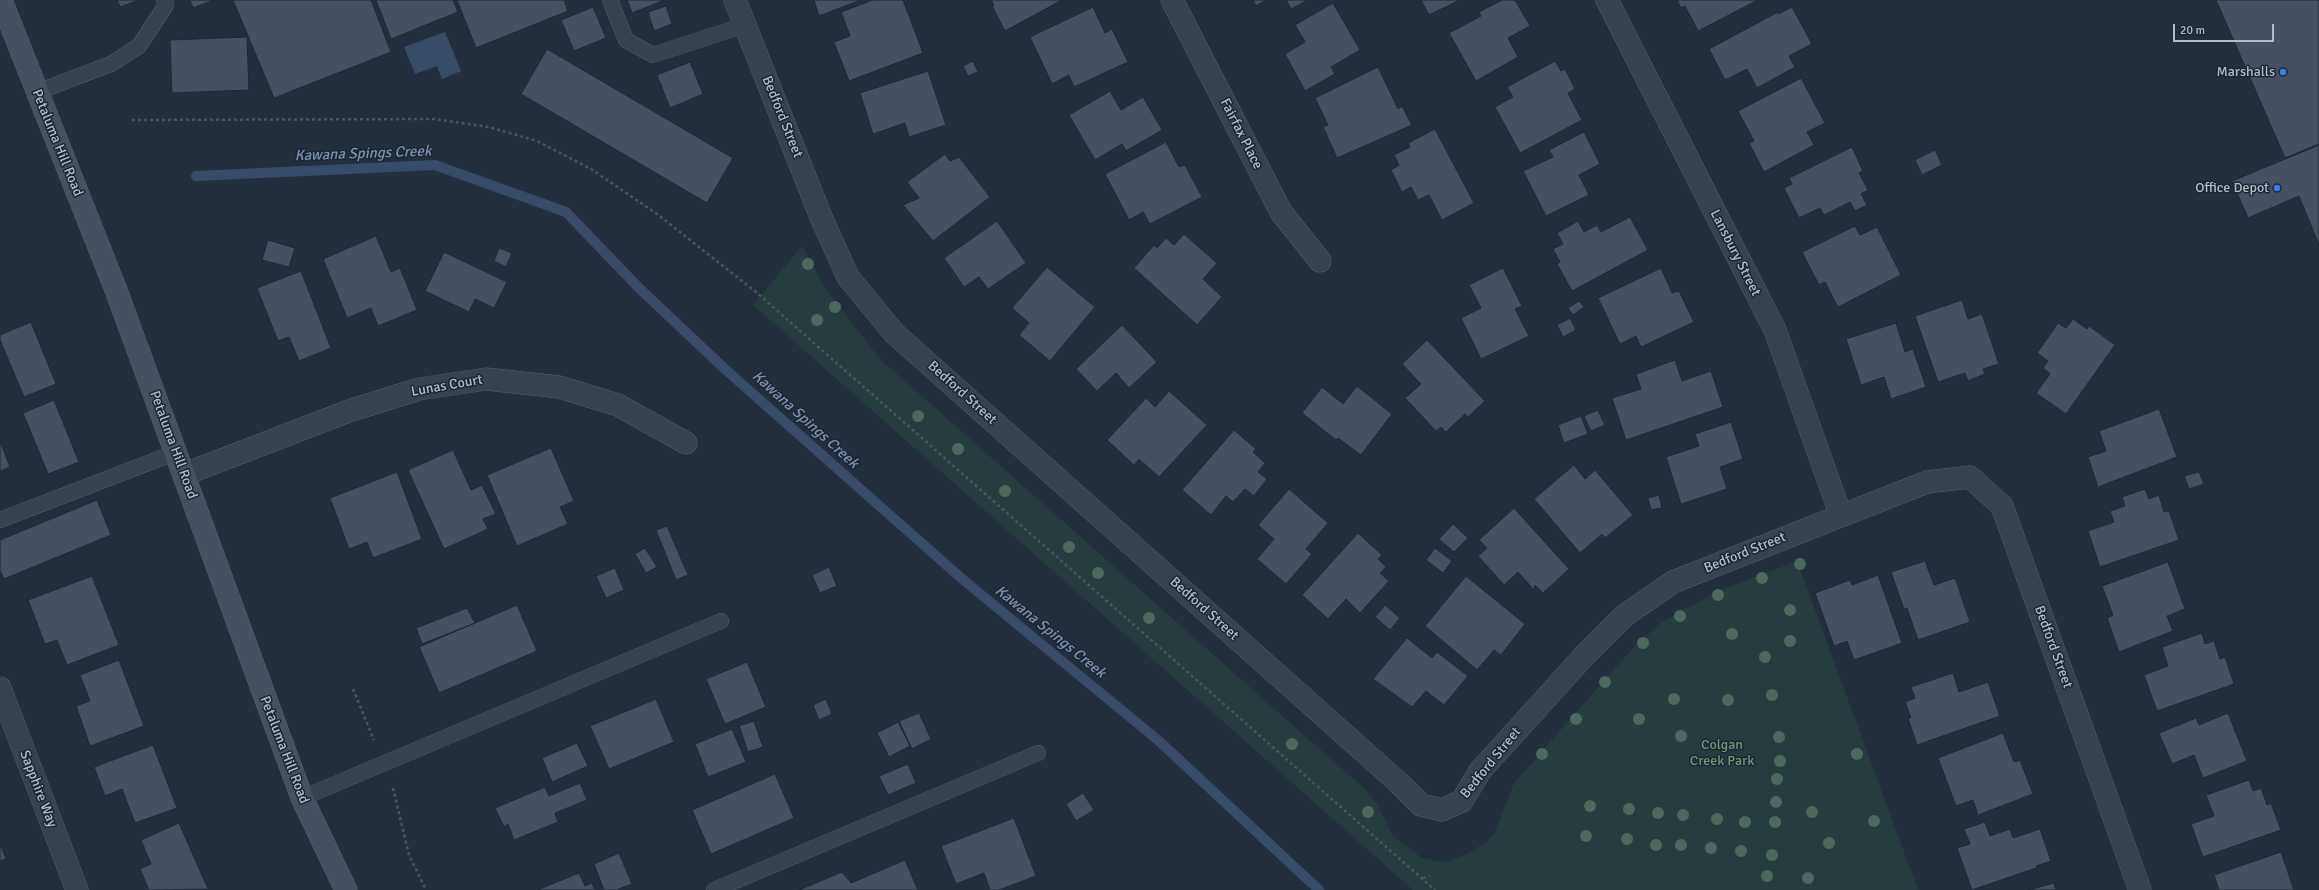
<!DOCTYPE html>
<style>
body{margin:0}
#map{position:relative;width:2319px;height:890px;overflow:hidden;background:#242f3e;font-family:Signika,sans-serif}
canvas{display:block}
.scale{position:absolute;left:2173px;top:24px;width:101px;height:18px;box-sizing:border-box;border:2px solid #b4bcc9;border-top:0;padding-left:5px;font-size:12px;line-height:14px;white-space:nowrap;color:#b4bcc9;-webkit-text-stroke:3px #1d2633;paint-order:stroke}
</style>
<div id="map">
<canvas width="2319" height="890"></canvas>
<div class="scale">20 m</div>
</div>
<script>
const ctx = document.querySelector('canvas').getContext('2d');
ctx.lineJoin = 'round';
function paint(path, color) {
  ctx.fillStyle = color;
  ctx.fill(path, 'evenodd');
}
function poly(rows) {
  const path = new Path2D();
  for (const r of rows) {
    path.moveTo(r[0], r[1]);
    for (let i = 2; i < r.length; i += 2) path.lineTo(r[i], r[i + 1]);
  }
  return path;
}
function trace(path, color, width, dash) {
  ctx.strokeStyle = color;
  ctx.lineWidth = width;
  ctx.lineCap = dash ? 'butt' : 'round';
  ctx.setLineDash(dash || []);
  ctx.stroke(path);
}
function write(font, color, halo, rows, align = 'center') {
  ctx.font = font + ' Signika,sans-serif';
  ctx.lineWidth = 3;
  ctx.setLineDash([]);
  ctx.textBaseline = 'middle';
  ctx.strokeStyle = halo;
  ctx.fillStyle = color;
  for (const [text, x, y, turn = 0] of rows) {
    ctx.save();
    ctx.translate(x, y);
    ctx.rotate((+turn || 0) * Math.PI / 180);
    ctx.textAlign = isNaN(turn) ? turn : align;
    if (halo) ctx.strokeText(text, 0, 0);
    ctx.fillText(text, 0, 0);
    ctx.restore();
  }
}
paint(poly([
 [802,246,825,288,880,359,1366,790,1377,804,1393,836,1422,858,1444,862,1467,854,1486,842,1494,834,1514,783,1632,649,1662,622,1716,592,1797,561,1918,890,1413,890,753,305]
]), '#263c3f');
paint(poly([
 [445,32,461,71,442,79,437,66,415,74,404,47]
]), '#394c67');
trace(poly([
 [196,176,435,165,566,212,639,288,726,370,961,578,1159,741,1319,890]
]), '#394c67', 10);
const building = poly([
 [117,0,139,0,120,7,117,0],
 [190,0,214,0,193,8,190,0],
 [233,0,371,0,391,52,274,98,233,0],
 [376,0,453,0,458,12,391,39,376,0],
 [457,0,564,0,568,11,476,48,457,0],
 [627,0,665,0,632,13,627,0],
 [814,0,861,0,819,16,814,0],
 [873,0,903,0,923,53,849,81,834,42,850,36,841,12,873,0],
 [991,0,1062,0,1005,31,992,6,994,5,991,0],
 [1253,0,1266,0,1256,6,1253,0],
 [1286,0,1308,0,1291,9,1286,0],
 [1421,0,1460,0,1429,15,1421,0],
 [1502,0,1515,0,1530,26,1508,38,1518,57,1476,81,1449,33,1481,16,1479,12,1502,0],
 [1677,0,1758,0,1698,31,1685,6,1681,8,1677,0],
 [2216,0,2319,0,2319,144,2285,158,2216,0],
 [1333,3,1360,50,1331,67,1335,74,1305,91,1285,54,1305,42,1295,25,1333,3],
 [666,6,672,24,654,31,648,12,666,6],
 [593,7,606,38,574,51,561,20,593,7],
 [1093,7,1105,33,1112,29,1128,62,1074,87,1069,75,1052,84,1030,37,1093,7],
 [1792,7,1812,44,1789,56,1795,67,1757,88,1747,69,1725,80,1709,49,1778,12,1778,14,1792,7],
 [247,37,249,90,172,93,170,40,247,37],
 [547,49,733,158,707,203,521,94,547,49],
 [973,61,978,72,968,76,963,66,973,61],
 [1555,61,1561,71,1565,69,1575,89,1568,93,1582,120,1520,153,1495,107,1513,97,1507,87,1555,61],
 [690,62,703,94,670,108,657,75,690,62],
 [1378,67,1398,109,1402,106,1412,125,1337,158,1323,127,1328,125,1315,98,1378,67],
 [928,71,946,125,909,137,905,123,873,134,860,93,928,71],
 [1801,78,1825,123,1807,132,1814,145,1764,172,1749,143,1754,141,1738,111,1801,78],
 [1110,91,1121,110,1143,97,1162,130,1126,151,1122,144,1095,160,1069,115,1110,91],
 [1435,129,1474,203,1442,220,1429,195,1418,200,1411,187,1402,192,1391,170,1399,165,1394,155,1410,147,1408,143,1435,129],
 [1584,132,1600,164,1579,175,1589,195,1546,216,1523,171,1553,157,1549,150,1584,132],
 [1166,142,1179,167,1185,165,1202,197,1150,224,1143,212,1129,220,1105,174,1166,142],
 [2319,145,2319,245,2299,196,2248,218,2232,181,2319,145],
 [1852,147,1863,171,1859,173,1868,190,1861,194,1867,205,1855,211,1850,202,1824,215,1820,208,1799,218,1784,188,1792,184,1789,178,1852,147],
 [1935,150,1942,165,1922,175,1915,160,1935,150],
 [945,154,950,161,959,157,990,197,933,241,903,205,919,198,907,182,945,154],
 [1630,217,1648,250,1572,291,1557,264,1560,262,1553,249,1563,244,1557,233,1578,221,1584,232,1597,225,1601,232,1630,217],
 [997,221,1026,263,988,289,979,277,964,287,944,258,997,221],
 [1855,226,1860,235,1877,227,1901,275,1838,307,1825,282,1819,285,1802,252,1855,226],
 [1184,234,1217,263,1203,279,1222,297,1197,325,1134,268,1154,245,1157,248,1166,238,1174,245,1184,234],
 [376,236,391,272,400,268,417,310,378,326,371,308,347,318,323,259,376,236],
 [268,240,295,248,289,267,262,260,268,240],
 [499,248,512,253,506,267,494,261,499,248],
 [444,252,507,282,494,308,475,299,469,312,425,291,444,252],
 [1047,267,1095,307,1050,361,1019,335,1029,323,1012,308,1047,267],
 [1503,268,1522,306,1515,309,1529,336,1481,359,1461,318,1481,308,1469,285,1503,268],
 [1661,268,1672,293,1679,291,1694,322,1641,347,1636,336,1620,344,1598,298,1661,268],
 [301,271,331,348,299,361,289,337,278,341,257,288,301,271],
 [1962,300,1968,319,1982,314,1999,364,1983,369,1985,374,1968,381,1965,373,1938,382,1915,316,1962,300],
 [1579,301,1584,307,1573,315,1568,308,1579,301],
 [1570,318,1576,330,1563,337,1557,325,1570,318],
 [2073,319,2087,329,2089,326,2115,345,2066,414,2036,393,2050,374,2043,368,2048,361,2037,353,2058,323,2066,328,2073,319],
 [31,322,56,384,24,397,0,340,0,335,31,322],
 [1896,323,1905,352,1913,349,1926,387,1891,399,1884,377,1861,385,1846,339,1896,323],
 [1122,325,1157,362,1129,388,1116,373,1097,391,1076,369,1122,325],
 [1427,340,1485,401,1468,417,1465,414,1446,432,1441,427,1436,431,1405,398,1421,384,1402,364,1427,340],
 [1675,360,1682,381,1711,371,1723,407,1626,440,1612,398,1641,389,1636,374,1675,360],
 [1357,386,1392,414,1361,455,1338,438,1336,440,1302,413,1322,387,1343,404,1357,386],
 [1169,391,1207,425,1159,477,1139,459,1134,465,1107,440,1146,398,1155,407,1169,391],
 [54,400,79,462,48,474,23,413,54,400],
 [2159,409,2177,457,2098,487,2088,457,2106,451,2099,431,2159,409],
 [1598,410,1605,425,1591,431,1584,416,1598,410],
 [1581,416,1588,434,1564,443,1558,425,1581,416],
 [1731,422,1743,459,1720,467,1727,489,1681,504,1666,457,1699,446,1695,434,1731,422],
 [1234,430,1256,449,1253,452,1265,463,1258,472,1267,479,1254,496,1245,489,1233,502,1226,496,1211,515,1182,490,1234,430],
 [0,441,10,467,0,471,0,441],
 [551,448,574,501,560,507,568,524,517,546,487,475,551,448],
 [453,450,471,490,482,485,496,514,483,519,488,529,444,549,408,470,453,450],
 [1574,465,1585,479,1595,470,1633,515,1605,538,1602,534,1580,553,1534,499,1574,465],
 [397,472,422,539,373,558,367,542,349,549,330,498,397,472],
 [2199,472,2204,484,2189,489,2184,476,2199,472],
 [1289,489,1328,523,1306,549,1312,554,1286,584,1257,559,1274,539,1258,525,1289,489],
 [2145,489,2149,499,2159,495,2164,512,2169,511,2179,540,2100,567,2088,531,2114,522,2110,511,2125,506,2122,497,2145,489],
 [1659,495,1662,508,1651,510,1648,498,1659,495],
 [97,500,111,535,4,579,0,571,0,540,97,500],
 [1514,508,1569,569,1543,593,1535,585,1534,590,1518,572,1504,585,1478,556,1487,548,1479,540,1514,508],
 [1453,524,1468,538,1454,552,1439,539,1453,524],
 [667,526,688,575,676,580,656,530,667,526],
 [1358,533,1382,555,1378,559,1386,567,1380,573,1389,581,1360,613,1346,599,1328,619,1302,595,1358,533],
 [645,548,657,567,646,573,635,554,645,548],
 [1435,548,1452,561,1443,573,1426,560,1435,548],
 [1925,561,1934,585,1955,578,1970,622,1918,640,1907,608,1904,609,1891,572,1925,561],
 [2168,562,2185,609,2167,616,2173,631,2119,652,2107,618,2113,615,2102,586,2168,562],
 [829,567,837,586,820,593,812,575,829,567],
 [615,568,624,590,606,598,596,576,615,568],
 [1878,575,1902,643,1854,660,1847,641,1834,646,1815,593,1850,580,1852,585,1878,575],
 [92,576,119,645,67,665,57,640,45,644,28,600,92,576],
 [1466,576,1525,624,1501,655,1494,650,1477,670,1425,626,1466,576],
 [517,605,537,651,439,693,419,647,517,605],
 [1385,605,1400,618,1390,630,1375,617,1385,605],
 [467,608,475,623,422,644,416,628,467,608],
 [2202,633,2205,644,2214,641,2220,659,2225,657,2234,684,2157,711,2144,675,2168,666,2162,647,2202,633],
 [1407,638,1432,658,1437,652,1468,676,1444,705,1426,691,1412,707,1373,679,1407,638],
 [119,660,144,726,90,746,76,706,90,701,80,675,119,660],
 [747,662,766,707,725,724,706,679,747,662],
 [1953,673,1959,692,1988,682,2000,716,1917,745,1908,718,1911,718,1905,702,1915,698,1911,687,1953,673],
 [656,699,674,742,609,769,590,726,656,699],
 [826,699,832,714,819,720,813,705,826,699],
 [919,713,931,739,912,749,899,721,919,713],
 [2228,713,2247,761,2203,778,2194,755,2172,764,2159,733,2196,718,2199,725,2228,713],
 [754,721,763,747,748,752,739,726,754,721],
 [898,722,910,746,889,757,877,733,898,722],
 [732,729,746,762,708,777,695,744,732,729],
 [2003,733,2014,762,2020,760,2033,794,1978,815,1973,800,1956,806,1938,758,2003,733],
 [577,743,588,766,552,782,542,758,577,743],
 [153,745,177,808,135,823,122,789,105,796,94,767,153,745],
 [908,764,916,783,888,795,879,776,908,764],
 [775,774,794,818,711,854,692,810,775,774],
 [2249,780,2253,791,2261,788,2267,805,2271,803,2281,830,2203,857,2191,824,2214,816,2206,795,2249,780],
 [580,783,587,800,555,813,558,822,514,840,508,824,504,827,495,808,545,787,549,796,580,783],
 [1083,793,1094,810,1076,821,1066,804,1083,793],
 [1014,818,1036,876,999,890,990,890,984,873,956,884,941,846,1014,818],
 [1985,822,1990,836,2010,829,2013,838,2040,829,2051,861,2036,866,2039,867,1972,890,1957,848,1970,844,1964,829,1985,822],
 [179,823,208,889,149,890,140,869,151,864,141,840,179,823],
 [0,843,6,859,0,861,0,843],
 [2281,852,2294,890,2219,890,2214,875,2281,852],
 [619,853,632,884,616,890,604,890,594,864,619,853],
 [905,860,918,890,799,890,842,872,851,883,905,860],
 [579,873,585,886,592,883,595,890,537,890,579,873],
 [2054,883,2056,890,2028,890,2054,883]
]);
paint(building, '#455162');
trace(building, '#1f2835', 1);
const service = poly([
 [610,0,626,40,653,55,745,25],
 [37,92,111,64,139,46,166,5,164,0],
 [0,520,177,452],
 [302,798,721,621],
 [714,890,1038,753]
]);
const minor = poly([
 [735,0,821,217,848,277,894,333,1399,783,1421,805,1442,810,1462,801,1480,771,1584,656,1624,616,1673,582,1927,482,1970,477,2002,506,2140,890],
 [1172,0,1281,212,1320,261],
 [1607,0,1775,330,1841,516],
 [185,474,349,411,419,389,486,379,559,387,618,405,686,443],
 [0,688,77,890]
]);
const secondary = poly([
 [1,0,116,290,302,798,346,890]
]);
trace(service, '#565f6c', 16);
trace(minor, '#565f6c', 23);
trace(secondary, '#565f6c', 23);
trace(poly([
 [132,120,434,119,489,127,537,141,591,169,657,214,756,292,1435,890],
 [353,689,374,740],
 [393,788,409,855,426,890],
 [1423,878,1430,876]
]), '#44595c', 2.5, [3, 3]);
trace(service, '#38414e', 15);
trace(minor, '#38414e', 22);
trace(secondary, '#465061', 22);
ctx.fillStyle = '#4b6a5d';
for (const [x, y] of [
 [808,264],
 [835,307],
 [817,320],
 [918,416],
 [958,449],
 [1005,491],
 [1069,547],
 [1800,564],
 [1098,573],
 [1762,578],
 [1718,595],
 [1790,610],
 [1680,616],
 [1149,618],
 [1732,634],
 [1790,641],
 [1643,643],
 [1765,657],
 [1605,682],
 [1772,695],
 [1674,699],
 [1728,700],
 [1576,719],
 [1639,719],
 [1681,736],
 [1779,737],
 [1292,744],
 [1542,754],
 [1857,754],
 [1780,761],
 [1777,779],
 [1776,802],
 [1590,806],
 [1629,809],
 [1368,812],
 [1812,812],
 [1658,813],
 [1683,815],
 [1717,819],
 [1874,821],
 [1745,822],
 [1775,822],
 [1586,836],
 [1627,839],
 [1829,843],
 [1656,845],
 [1681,845],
 [1711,848],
 [1741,851],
 [1772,855],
 [1767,876],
 [1808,878]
]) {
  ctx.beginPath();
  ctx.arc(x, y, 6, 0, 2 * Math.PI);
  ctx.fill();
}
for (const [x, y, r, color] of [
 [2283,72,4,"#3f7fe0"],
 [2277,188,4,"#3f7fe0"]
]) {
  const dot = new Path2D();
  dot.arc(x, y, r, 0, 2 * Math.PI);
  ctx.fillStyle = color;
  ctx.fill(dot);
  trace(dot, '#1d2633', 1.5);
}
write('14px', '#b4bcc9', '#1d2633', [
 ["Marshalls",2275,72],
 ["Office Depot",2269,188]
], 'right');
write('14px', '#b4bcc9', '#1d2633', [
 ["Bedford Street",782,117,68],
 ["Fairfax Place",1241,134,63],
 ["Petaluma Hill Road",57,143,68],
 ["Lansbury Street",1735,253,63],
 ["Lunas Court",447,386,-10],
 ["Bedford Street",962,393,42],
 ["Petaluma Hill Road",173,445,70],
 ["Bedford Street",1745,553,-22],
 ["Bedford Street",1204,609,42],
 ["Bedford Street",2053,647,70],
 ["Petaluma Hill Road",284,750,69],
 ["Bedford Street",1491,763,-51],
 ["Sapphire Way",38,789,69]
]);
write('14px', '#6b9a76', '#1d2633', [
 ["Colgan",1722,745],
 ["Creek Park",1722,761]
]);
write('italic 15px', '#7c92b1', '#1d2633', [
 ["Kawana Spings Creek",363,154,-2],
 ["Kawana Spings Creek",805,420,42],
 ["Kawana Spings Creek",1050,632,39]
]);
</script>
